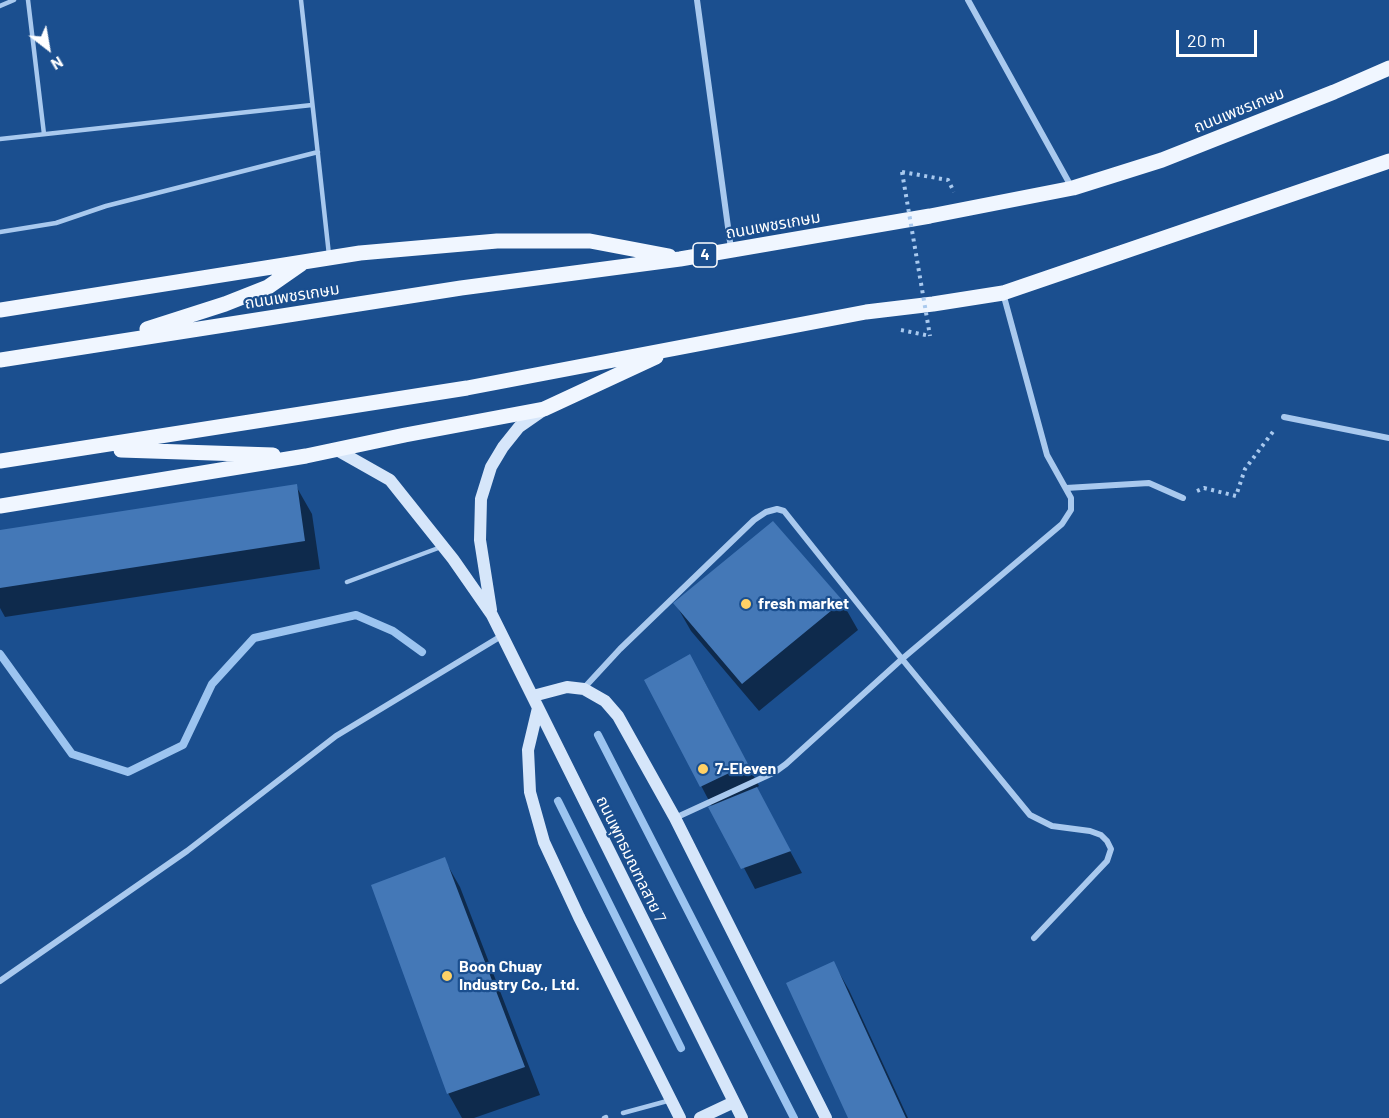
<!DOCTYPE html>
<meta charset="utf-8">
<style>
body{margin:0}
#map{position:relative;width:1389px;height:1118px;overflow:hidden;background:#1b4f8f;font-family:Barlow,sans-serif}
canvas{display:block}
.north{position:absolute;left:18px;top:18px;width:60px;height:60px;-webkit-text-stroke:4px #1b4f8f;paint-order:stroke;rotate:149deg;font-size:16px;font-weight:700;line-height:24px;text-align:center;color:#fff}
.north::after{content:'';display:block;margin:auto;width:21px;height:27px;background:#fff;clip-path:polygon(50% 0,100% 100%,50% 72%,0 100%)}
.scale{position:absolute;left:1176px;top:30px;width:81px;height:27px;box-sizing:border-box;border:3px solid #fff;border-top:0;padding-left:8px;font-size:18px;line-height:21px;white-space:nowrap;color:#fff;-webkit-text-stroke:4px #1b4f8f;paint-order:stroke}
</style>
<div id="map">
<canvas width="1389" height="1118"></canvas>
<div class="north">N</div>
<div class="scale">20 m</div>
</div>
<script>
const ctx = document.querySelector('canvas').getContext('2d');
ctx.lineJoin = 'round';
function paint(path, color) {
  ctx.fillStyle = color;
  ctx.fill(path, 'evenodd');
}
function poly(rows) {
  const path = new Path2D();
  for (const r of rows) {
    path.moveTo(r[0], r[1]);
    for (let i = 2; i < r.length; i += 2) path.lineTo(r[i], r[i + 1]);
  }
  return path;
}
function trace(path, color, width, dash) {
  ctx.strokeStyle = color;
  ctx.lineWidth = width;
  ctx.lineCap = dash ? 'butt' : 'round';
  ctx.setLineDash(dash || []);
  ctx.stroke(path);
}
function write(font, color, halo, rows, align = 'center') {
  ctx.font = font + ' Barlow,"Noto Sans Thai",sans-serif';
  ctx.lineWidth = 4.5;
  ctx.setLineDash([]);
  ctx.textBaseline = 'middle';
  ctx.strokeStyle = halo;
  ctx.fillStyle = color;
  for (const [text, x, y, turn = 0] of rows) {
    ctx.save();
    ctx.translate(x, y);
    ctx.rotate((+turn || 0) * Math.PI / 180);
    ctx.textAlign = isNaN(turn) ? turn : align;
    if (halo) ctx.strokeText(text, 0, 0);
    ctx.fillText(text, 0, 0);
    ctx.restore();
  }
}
paint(poly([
 [296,486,312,514,320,569,5,617,0,608,0,531],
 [842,602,858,630,759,711,691,631,675,603],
 [702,677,759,786,756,788,802,873,755,889,646,680],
 [444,859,460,887,540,1095,474,1118,462,1118,448,1093],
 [833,962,849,990,908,1118,849,1118]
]), '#0007');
trace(poly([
 [0,654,72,754,128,772,183,745,212,684,254,638,356,615,393,631,422,652],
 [598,735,794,1118],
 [558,801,681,1048]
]), '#9cc4f0', 8);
paint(poly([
 [297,484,305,541,0,588,0,530],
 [773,521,843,601,742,684,673,603],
 [690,654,748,764,700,787,644,680],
 [757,787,791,851,741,869,708,807],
 [445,857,525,1067,447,1094,371,885],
 [834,961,906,1118,848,1118,786,983]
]), '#4478b7');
trace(poly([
 [902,172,948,180,954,192],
 [901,330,930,336],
 [1197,491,1204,488,1236,496,1245,469,1275,429]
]), '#a9c9ee', 4, [3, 4.5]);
trace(poly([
 [28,0,44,134],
 [301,0,329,255],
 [0,6,14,0],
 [0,139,312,105],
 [0,232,56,223,106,206,318,152],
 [347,582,441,547],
 [623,1113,671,1100],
 [604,1118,606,1117]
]), '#a9c9ee', 4.5);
trace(poly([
 [697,0,731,249],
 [968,0,1072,188],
 [1284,417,1389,438],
 [1066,488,1149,483,1183,498],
 [584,688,620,649,754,520,766,512,777,509,784,511,902,659,1030,815,1052,826,1090,831,1101,835,1107,841,1111,849,1107,861,1034,938],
 [675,818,775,772,786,764,902,659,1062,524,1071,510,1071,498,1047,455,1003,293],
 [0,981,187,851,336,736,503,635]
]), '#a9c9ee', 6);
trace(poly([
 [337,450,390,480,453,559,492,615,742,1118],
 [491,610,480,540,481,499,491,467,503,447,519,427,542,411],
 [533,696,567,687,584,689,605,701,618,716,675,818,826,1118],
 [538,708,528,750,530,792,544,842,579,917,680,1118],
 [700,1118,734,1102]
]), '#d6e6fa', 12);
trace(poly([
 [0,310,360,253,497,241,590,241,669,256],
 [147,329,225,304,268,287,301,264],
 [0,360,461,288,680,259,930,216,1073,188,1162,160,1334,92,1389,68],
 [121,450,273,455],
 [0,461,467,388,866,312,933,304,1003,293,1389,161],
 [0,506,306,456,405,435,544,409,656,357]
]), '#f0f6ff', 15);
trace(poly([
 [902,172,930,336]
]), '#a9c9ee', 4, [3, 4.5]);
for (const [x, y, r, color] of [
 [746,604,6,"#ffd166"],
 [703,769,6,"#ffd166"],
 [447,976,6,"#ffd166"]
]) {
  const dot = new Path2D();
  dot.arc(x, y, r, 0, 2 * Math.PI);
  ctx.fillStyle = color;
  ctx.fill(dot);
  trace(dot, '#1b4f8f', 2);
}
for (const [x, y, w] of [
 [705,255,24]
]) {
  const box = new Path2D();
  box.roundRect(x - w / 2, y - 12, w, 24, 4.5);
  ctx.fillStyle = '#1b4f8f';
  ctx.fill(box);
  trace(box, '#fff', 1.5);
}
write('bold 15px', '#fff', null, [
 ["4",705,255]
]);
write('16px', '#fff', '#1b4f8f', [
 ["ถนนเพชรเกษม",1239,110,-22],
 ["ถนนเพชรเกษม",773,225,-10],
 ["ถนนเพชรเกษม",292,296,-9],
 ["ถนนพุทธมณฑลสาย 7",631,859,64]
]);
write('bold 16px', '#fff', '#1b4f8f', [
 ["fresh market",758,604],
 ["7-Eleven",715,769],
 ["Boon Chuay",459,967],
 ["Industry Co., Ltd.",459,985]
], 'left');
</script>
